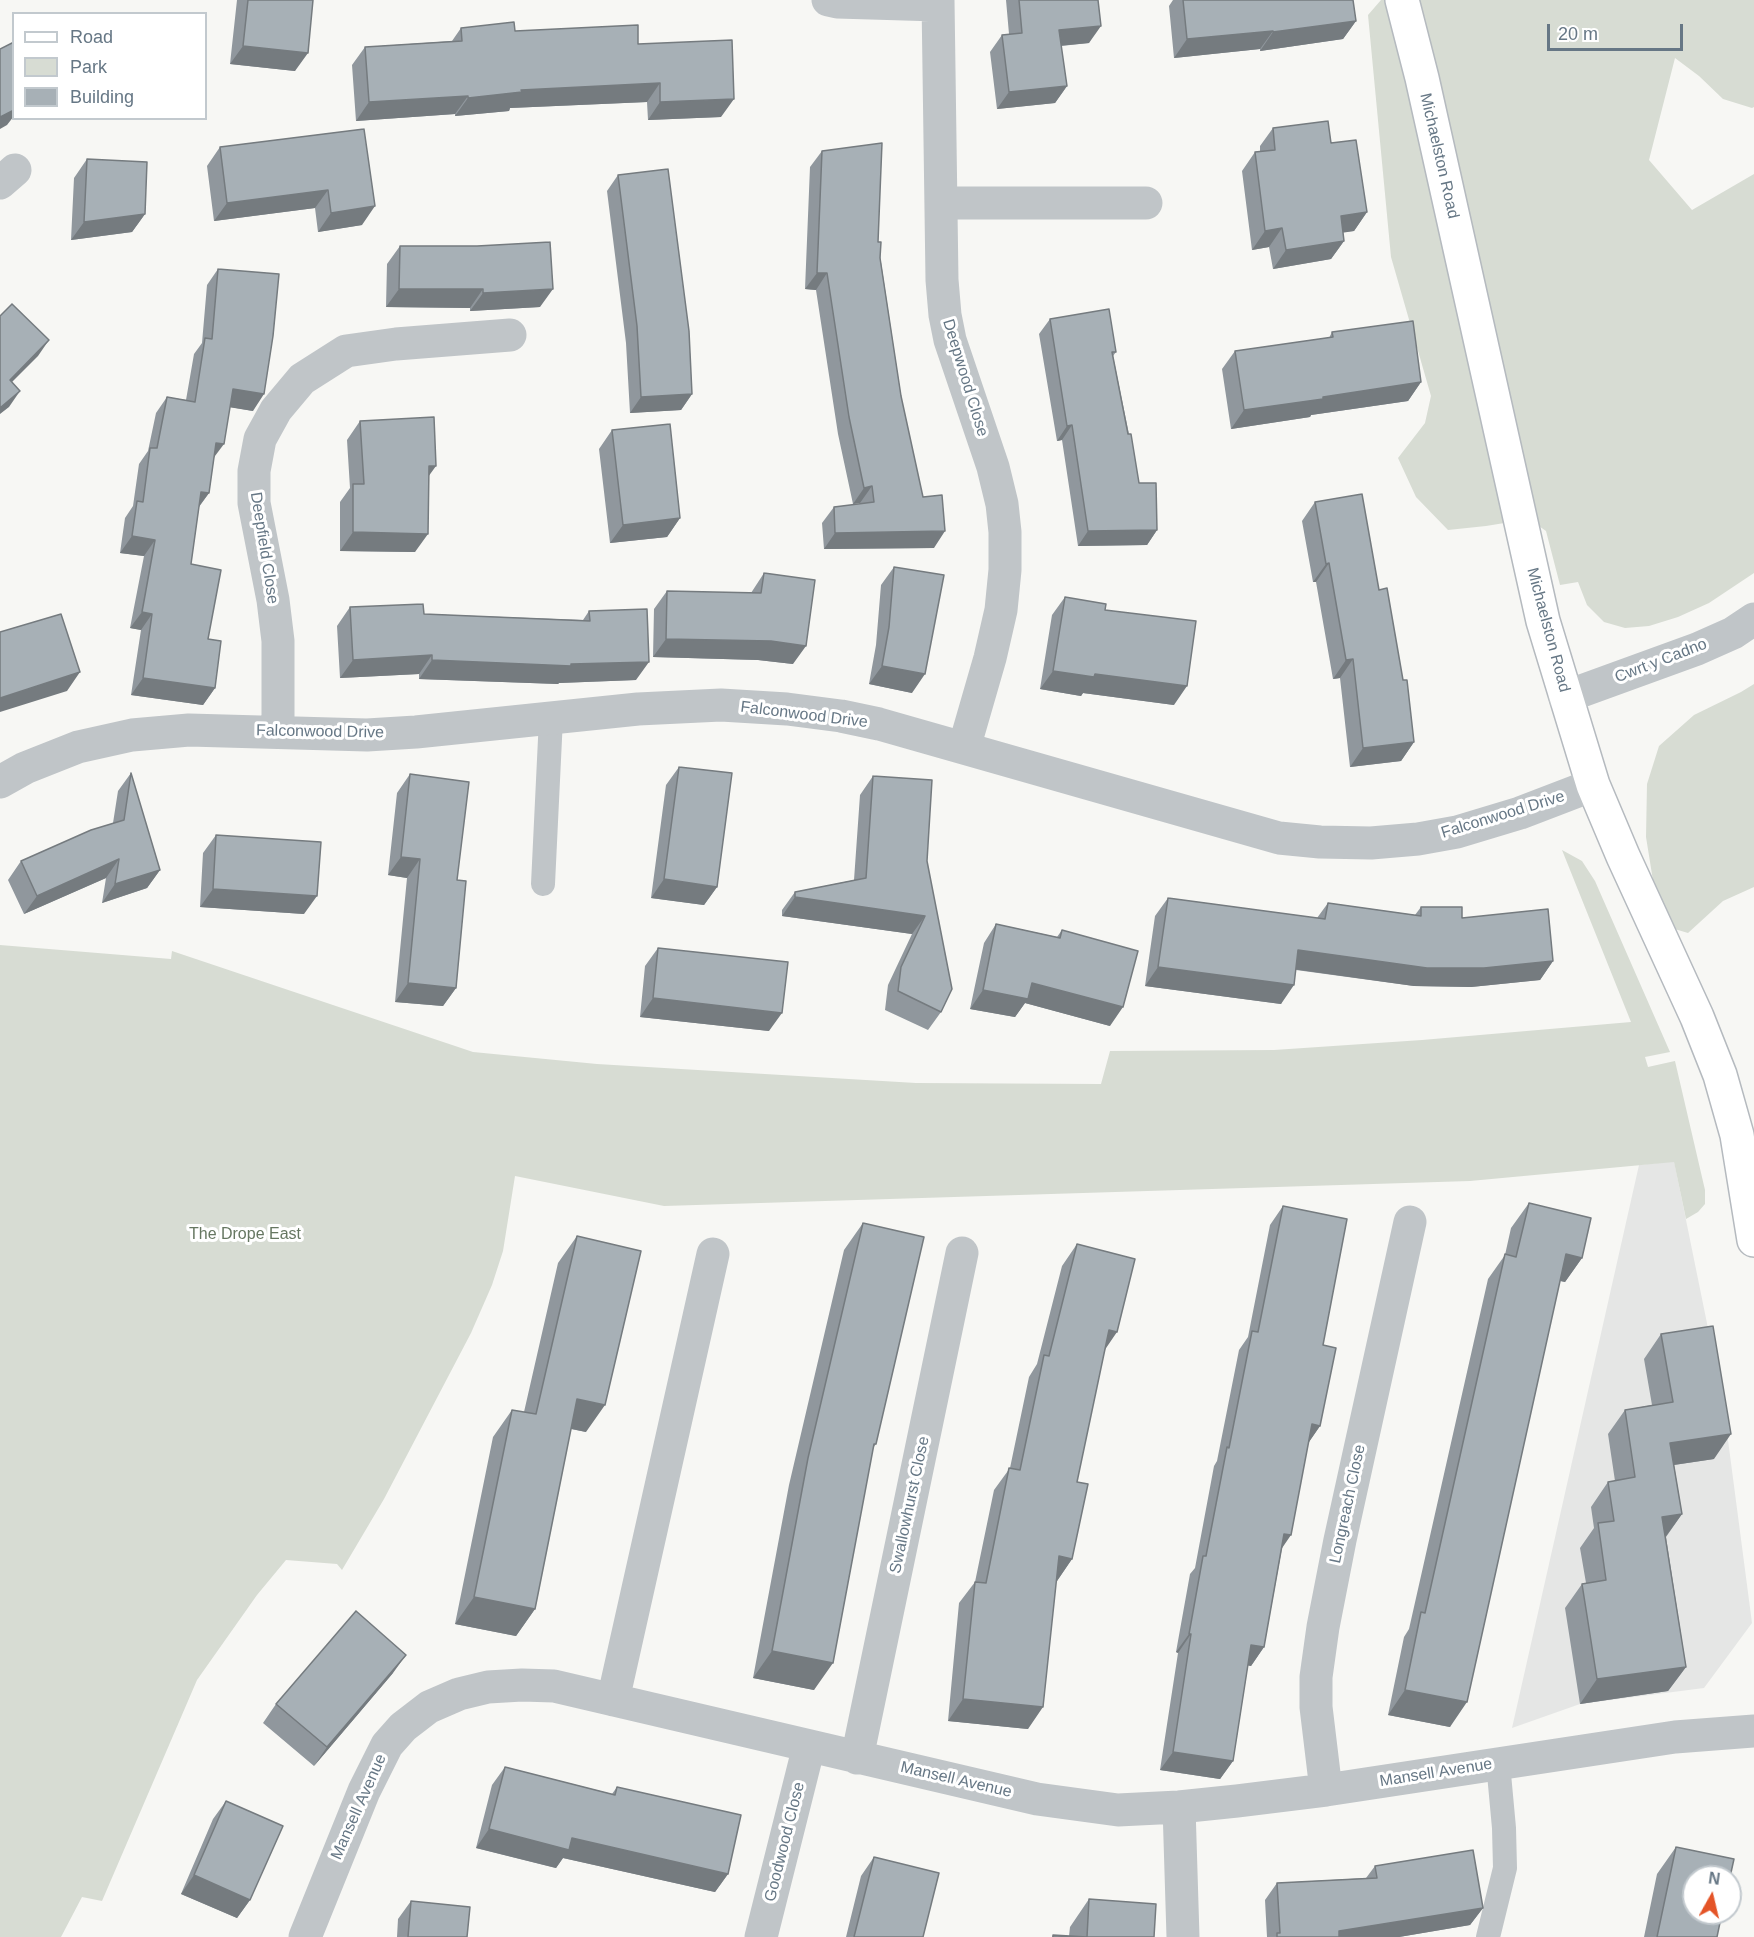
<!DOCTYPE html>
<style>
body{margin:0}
#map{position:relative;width:1754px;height:1937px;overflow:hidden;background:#f7f7f4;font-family:Helvetica,sans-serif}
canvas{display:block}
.legend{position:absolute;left:12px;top:12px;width:195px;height:108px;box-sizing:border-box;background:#fff;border:2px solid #c2c9ce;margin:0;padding:8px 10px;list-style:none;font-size:18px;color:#667785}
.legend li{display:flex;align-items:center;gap:12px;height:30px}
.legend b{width:30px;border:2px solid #c2c9ce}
.north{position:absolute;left:1682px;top:1865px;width:60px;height:60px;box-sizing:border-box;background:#fff;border:2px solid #c2c9ce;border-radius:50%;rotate:8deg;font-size:16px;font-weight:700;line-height:24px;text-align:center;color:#667785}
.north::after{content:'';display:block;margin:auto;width:21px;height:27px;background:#e45427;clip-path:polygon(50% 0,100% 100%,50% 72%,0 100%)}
.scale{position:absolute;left:1547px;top:24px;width:136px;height:27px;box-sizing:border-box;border:3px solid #667785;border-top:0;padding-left:8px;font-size:18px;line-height:21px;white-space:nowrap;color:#667785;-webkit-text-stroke:4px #fff;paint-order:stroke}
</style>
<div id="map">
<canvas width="1754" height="1937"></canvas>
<ul class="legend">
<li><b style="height:8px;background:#fff"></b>Road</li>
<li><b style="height:16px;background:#d7dcd3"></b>Park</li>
<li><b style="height:16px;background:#a7b0b6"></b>Building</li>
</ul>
<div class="north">N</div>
<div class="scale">20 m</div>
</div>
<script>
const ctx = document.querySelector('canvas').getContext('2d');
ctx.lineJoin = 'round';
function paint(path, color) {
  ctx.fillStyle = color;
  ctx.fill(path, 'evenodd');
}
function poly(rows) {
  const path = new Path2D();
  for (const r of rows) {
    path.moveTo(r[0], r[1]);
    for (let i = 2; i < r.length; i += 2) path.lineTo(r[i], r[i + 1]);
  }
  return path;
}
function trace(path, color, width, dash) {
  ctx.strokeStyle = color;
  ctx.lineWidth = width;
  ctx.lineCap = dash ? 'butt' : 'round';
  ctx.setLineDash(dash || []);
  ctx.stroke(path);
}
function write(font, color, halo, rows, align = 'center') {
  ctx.font = font + ' Helvetica,sans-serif';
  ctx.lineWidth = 6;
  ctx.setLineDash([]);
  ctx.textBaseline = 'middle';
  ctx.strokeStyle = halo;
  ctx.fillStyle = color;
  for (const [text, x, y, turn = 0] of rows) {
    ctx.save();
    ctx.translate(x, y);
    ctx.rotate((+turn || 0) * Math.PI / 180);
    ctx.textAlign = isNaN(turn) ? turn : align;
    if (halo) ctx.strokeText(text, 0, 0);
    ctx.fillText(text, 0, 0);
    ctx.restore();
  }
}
paint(poly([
 [1674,1161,1723,1402,1752,1623,1704,1688,1580,1704,1512,1728,1639,1165]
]), '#e5e6e5');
paint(poly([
 [1381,0,1754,0,1754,107,1752,108,1723,99,1699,76,1675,58,1649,160,1692,210,1754,174,1754,573,1709,603,1678,617,1649,626,1625,628,1604,622,1587,605,1578,582,1560,585,1546,531,1529,519,1486,526,1448,530,1416,497,1398,458,1425,423,1431,396,1391,257,1368,15],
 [1754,684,1754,887,1723,901,1688,933,1668,927,1655,893,1646,837,1647,784,1659,746,1694,715,1741,692],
 [1562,850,1582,861,1595,881,1670,1052,1645,1057,1648,1067,1675,1061,1705,1190,1705,1204,1698,1212,1686,1219,1674,1162,1470,1181,664,1206,515,1176,503,1251,492,1285,471,1333,384,1499,342,1570,337,1564,286,1560,257,1595,197,1680,102,1901,82,1897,61,1937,0,1937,0,945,171,959,172,951,473,1052,597,1064,916,1083,1101,1084,1110,1051,1274,1050,1422,1040,1631,1022]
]), '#d7dcd3');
const secondary = poly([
 [1402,0,1422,78,1543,621,1593,785,1623,856,1697,1017,1720,1075,1737,1135,1754,1240]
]);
trace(secondary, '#b5babf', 36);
trace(poly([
 [543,884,551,718],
 [1488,1937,1505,1868,1504,1828,1498,1763]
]), '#c0c5c8', 24);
trace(poly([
 [828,0,837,2,938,5],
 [938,0,942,280,945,315,950,340,993,467,1002,504,1005,532,1005,570,1001,610,990,658,964,748],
 [0,183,15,170],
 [942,203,1146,203],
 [1565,697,1697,649,1733,633,1754,619],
 [278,731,278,641,273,600,254,503,254,471,260,439,276,410,302,379,346,351,396,344,510,335],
 [0,782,25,768,78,747,132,735,189,730,367,735,416,732,638,709,721,705,787,709,841,716,879,724,1279,838,1320,842,1371,843,1418,839,1457,832,1520,813,1593,785],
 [613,1700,713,1254],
 [857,1758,962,1253],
 [1326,1790,1316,1707,1316,1677,1323,1627,1340,1540,1410,1222],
 [1179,1807,1183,1937],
 [305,1937,364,1791,387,1745,403,1727,429,1707,459,1694,488,1687,522,1685,554,1686,1037,1799,1118,1810,1179,1807,1237,1801,1326,1790,1675,1737,1754,1731],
 [761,1937,809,1746]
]), '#c0c5c8', 33);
trace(secondary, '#fff', 33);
paint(poly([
 [237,0,313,0,295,71,230,64],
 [1006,0,1098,0,1089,43,1061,46,1067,86,1055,103,997,109,990,52,1002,35,1009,34],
 [1173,0,1353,0,1356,21,1343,39,1260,51,1260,49,1174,58,1169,6],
 [461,28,515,31,638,44,721,117,648,120,647,102,510,108,509,111,455,116,455,114,356,121,352,65,365,47,452,41],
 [1273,128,1331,143,1367,212,1354,231,1343,232,1344,241,1331,259,1273,269,1269,247,1252,250,1242,171,1255,152,1260,151,1260,146],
 [364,129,362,225,318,232,315,208,214,221,207,166,220,147],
 [822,151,878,242,901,396,934,548,824,549,822,523,834,507,860,504,860,503,853,504,838,434,816,290,805,289,810,167],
 [87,159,145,214,132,232,71,240,74,178],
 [618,175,692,394,681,410,630,413,626,343,607,191],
 [400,246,540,307,470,311,470,308,386,307,387,264],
 [218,269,253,411,230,407,214,458,209,493,199,507,191,564,208,639,215,688,203,705,131,695,141,630,130,628,144,556,120,553,125,518,133,506,139,464,148,451,156,413,167,397,186,400,194,354,202,343,207,285],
 [1050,319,1116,352,1113,356,1139,483,1157,530,1147,545,1078,546,1062,440,1057,441,1039,334],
 [1332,332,1421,382,1408,401,1311,415,1310,417,1231,429,1222,369,1235,351,1329,338],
 [360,421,429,476,415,552,340,551,340,502,350,488,347,440],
 [612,430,680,518,667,537,610,543,599,449],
 [1315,502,1379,590,1414,742,1401,761,1350,767,1340,678,1333,679,1316,582,1313,582,1302,521],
 [894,567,912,693,869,684,876,645,881,585],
 [764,573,793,664,758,660,653,657,654,609,667,591,751,593],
 [1065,597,1105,610,1174,705,1083,693,1081,696,1040,689,1052,615],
 [350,607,424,614,583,620,589,611,636,680,559,683,558,684,419,679,419,674,340,678,337,626],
 [679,767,717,887,704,905,651,898,666,785],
 [131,773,160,870,147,888,102,903,106,878,24,914,8,880,21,861,113,823,118,791],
 [410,774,457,880,456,988,443,1006,395,1002,407,878,388,875,397,793],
 [873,776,927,861,941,1012,928,1030,885,1010,888,985,912,934,782,916,782,910,795,892,854,880,860,795],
 [216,835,304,914,200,907,203,853],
 [1168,898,1317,918,1328,903,1415,915,1421,907,1462,918,1553,961,1540,980,1471,987,1414,986,1296,970,1281,1004,1145,986,1155,916],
 [996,924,1057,937,1062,930,1110,1026,1025,1003,1015,1017,970,1009,984,943],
 [658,948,769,1031,640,1017,645,966],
 [1529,1203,1582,1258,1565,1282,1560,1281,1450,1727,1388,1715,1404,1637,1409,1629,1488,1279,1505,1255,1511,1228],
 [1283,1206,1323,1345,1320,1426,1308,1443,1282,1548,1264,1647,1251,1666,1248,1665,1233,1761,1220,1779,1160,1770,1178,1653,1176,1652,1190,1574,1195,1568,1214,1466,1217,1461,1239,1350,1248,1337,1270,1225],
 [863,1223,876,1444,873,1448,814,1690,753,1678,789,1485,844,1250],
 [577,1236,586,1432,571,1429,535,1609,516,1636,455,1624,493,1437,512,1410,524,1412,558,1263],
 [1077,1244,1104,1350,1077,1482,1072,1559,1057,1581,1056,1581,1028,1729,948,1721,959,1603,975,1582,994,1490,1010,1468,1029,1377,1037,1364,1062,1266],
 [1661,1334,1714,1459,1674,1465,1682,1514,1666,1537,1686,1667,1668,1691,1580,1704,1565,1608,1582,1584,1586,1583,1580,1548,1594,1528,1591,1507,1608,1482,1615,1481,1608,1434,1625,1410,1652,1405,1644,1359],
 [393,1673,314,1766,263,1723,276,1704],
 [505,1767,612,1794,617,1787,728,1874,715,1892,563,1858,556,1868,476,1848,492,1785],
 [226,1801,250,1900,237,1918,181,1894,213,1819],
 [1676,1847,1717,1937,1644,1937,1657,1874],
 [874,1857,923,1937,846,1937,861,1876],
 [1375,1866,1483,1908,1470,1925,1399,1937,1267,1937,1265,1900,1277,1883,1366,1878],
 [1089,1899,1154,1937,1052,1937,1053,1935,1069,1936,1070,1927],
 [411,1901,467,1937,397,1937,398,1919]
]), '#90979d');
paint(poly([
 [1356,21,1343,39,1260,51,1273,32],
 [1101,26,1089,43,1047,47,1059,30],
 [1273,31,1260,49,1174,58,1187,39],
 [243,46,308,53,295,71,230,64],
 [660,83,647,102,510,108,509,111,455,116,468,98,521,90],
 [1067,86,1055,103,997,109,1009,92],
 [468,96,455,114,356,121,369,102],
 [14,97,14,116,7,125,0,129,0,117],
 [734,99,721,117,648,120,660,102],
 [328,190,315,208,214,221,227,203],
 [375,206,362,225,318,232,331,213],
 [1367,212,1354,231,1328,235,1341,216],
 [145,214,132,232,71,240,84,222],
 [1282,228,1269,247,1252,250,1265,231],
 [1344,241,1331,259,1273,269,1286,250],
 [817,273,827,273,816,290,805,289],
 [399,289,483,289,470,308,386,307],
 [553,289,540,307,470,311,483,293],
 [49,340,38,356,0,394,10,380],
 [1421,382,1408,401,1311,415,1310,417,1231,429,1244,410,1323,397],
 [233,389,264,394,253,411,222,406],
 [20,391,9,407,0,414,0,408],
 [692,394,681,410,630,413,641,397],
 [1072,425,1062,440,1057,441,1067,426],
 [216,443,224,444,212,460],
 [429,466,436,466,423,484],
 [872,486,860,503,853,504,864,488],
 [201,492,209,493,197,509],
 [680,518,667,537,610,543,623,525],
 [1157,530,1147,545,1078,546,1088,531],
 [945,531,934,548,824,549,835,533],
 [353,532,428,534,415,552,340,551],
 [132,536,155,540,144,556,120,553],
 [1329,563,1316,582,1313,582,1326,564],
 [142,612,152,614,141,630,130,628],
 [666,639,771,641,806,646,793,664,758,660,653,657],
 [432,655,419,674,340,678,353,660],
 [1353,659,1340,678,1333,679,1346,660],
 [432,660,571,664,649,662,636,680,559,683,558,684,419,679],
 [882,666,925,674,912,693,869,684],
 [1053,671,1095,674,1187,686,1174,705,1083,693,1081,696,1040,689],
 [80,672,67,691,0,712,0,698],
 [143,678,215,688,203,705,131,695],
 [1414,742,1401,761,1350,767,1363,748],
 [401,857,420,859,407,878,388,875],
 [119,859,106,878,24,914,37,896],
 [160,870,147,888,102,903,115,884],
 [664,879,717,887,704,905,651,898],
 [213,889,317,896,304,914,200,907],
 [795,897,925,916,912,934,782,916],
 [1298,950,1553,961,1540,980,1471,987,1414,986,1285,968],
 [1158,967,1294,985,1281,1004,1145,986],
 [408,983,456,988,443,1006,395,1002],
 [1032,983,1123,1007,1110,1026,1025,1003,1015,1017,970,1009,983,990],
 [653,998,782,1013,769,1031,640,1017],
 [1566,1254,1582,1258,1565,1282,1549,1278],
 [1109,1330,1117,1332,1102,1354],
 [577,1399,605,1405,586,1432,558,1426],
 [1312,1424,1320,1426,1307,1445],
 [1731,1434,1714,1459,1653,1468,1670,1443],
 [1682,1514,1664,1539,1662,1517],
 [1284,1534,1291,1535,1278,1554],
 [1059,1556,1072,1559,1057,1581,1043,1578],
 [474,1597,535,1609,516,1636,455,1624],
 [1189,1634,1191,1634,1178,1653,1176,1652],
 [1251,1645,1264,1647,1251,1666,1238,1664],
 [772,1651,833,1663,814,1690,753,1678],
 [406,1655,393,1673,314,1766,327,1747],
 [1686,1667,1668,1691,1580,1704,1597,1679],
 [1405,1690,1467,1702,1450,1727,1388,1715],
 [963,1699,1043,1707,1028,1729,948,1721],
 [1173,1752,1233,1761,1220,1779,1160,1770],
 [489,1829,572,1838,728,1874,715,1892,563,1858,556,1868,476,1848],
 [194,1875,250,1900,237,1918,181,1894],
 [1483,1908,1470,1925,1399,1937,1335,1937,1339,1931]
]), '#757b7f');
const building = poly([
 [248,0,313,0,308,53,243,46,248,0],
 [1019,0,1098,0,1101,26,1059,30,1067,86,1009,92,1002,35,1022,33,1019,0],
 [1183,0,1353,0,1356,21,1273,32,1273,31,1187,39,1183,0],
 [514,22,515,31,638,25,638,44,732,40,734,99,660,102,660,83,521,90,522,92,468,98,468,96,369,102,365,47,462,41,461,28,514,22],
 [14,42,14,110,0,117,0,49,14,42],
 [1328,121,1331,143,1356,140,1367,212,1341,216,1344,241,1286,250,1282,228,1265,231,1255,152,1275,150,1273,128,1328,121],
 [364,129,375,206,331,213,328,190,227,203,220,147,364,129],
 [882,143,878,242,881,242,880,258,901,396,923,497,942,495,945,531,835,533,834,507,874,502,872,486,864,488,849,417,827,273,817,273,822,151,882,143],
 [87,159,147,162,145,214,84,222,87,159],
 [668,169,689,331,692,394,641,397,637,326,618,175,668,169],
 [550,242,553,289,483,293,483,289,399,289,400,246,477,246,550,242],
 [218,269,279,274,273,336,264,394,233,389,224,444,216,443,209,493,201,492,191,564,221,570,208,639,221,641,215,688,143,678,152,614,142,612,155,540,132,536,137,501,143,502,150,448,157,448,167,397,195,402,205,338,212,339,218,269],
 [12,304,49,340,10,380,20,391,0,408,0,316,12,304],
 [1109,309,1116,352,1112,352,1128,434,1131,434,1139,483,1156,483,1157,530,1088,531,1072,425,1067,426,1050,319,1109,309],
 [1413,321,1421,382,1323,397,1323,399,1244,410,1235,351,1333,337,1332,332,1413,321],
 [434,417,436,466,429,466,428,534,353,532,353,484,364,484,360,421,434,417],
 [670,424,680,518,623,525,612,430,670,424],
 [1362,494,1379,590,1387,588,1403,680,1407,680,1414,742,1363,748,1353,659,1346,660,1329,563,1326,564,1315,502,1362,494],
 [894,567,944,575,925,674,882,666,889,627,894,567],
 [764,573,815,580,806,646,771,641,666,639,667,591,761,593,764,573],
 [1065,597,1106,604,1105,610,1196,621,1187,686,1095,674,1094,677,1053,671,1065,597],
 [423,604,424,614,590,621,589,611,647,609,649,662,571,664,571,666,432,660,432,655,353,660,350,607,423,604],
 [61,614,80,672,0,698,0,632,61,614],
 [679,767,732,773,717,887,664,879,679,767],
 [131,773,160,870,115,884,119,859,37,896,21,861,91,830,124,820,131,773],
 [410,774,469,782,457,880,466,881,456,988,408,983,420,859,401,857,410,774],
 [873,776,932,780,927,861,952,989,941,1012,898,991,901,967,925,916,795,897,795,892,866,878,873,776],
 [216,835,321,842,317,896,213,889,216,835],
 [1168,898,1325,919,1328,903,1421,916,1421,907,1462,907,1462,918,1548,909,1553,961,1484,968,1427,968,1298,950,1294,985,1158,967,1168,898],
 [996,924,1060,938,1062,930,1138,951,1123,1007,1032,983,1028,999,983,990,996,924],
 [658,948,788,962,782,1013,653,998,658,948],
 [1529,1203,1591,1218,1582,1258,1566,1254,1467,1702,1405,1690,1421,1612,1425,1613,1505,1254,1516,1257,1529,1203],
 [1283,1206,1347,1219,1323,1345,1336,1348,1320,1426,1312,1424,1291,1535,1284,1534,1264,1647,1251,1645,1233,1761,1173,1752,1191,1634,1189,1634,1203,1556,1206,1556,1227,1447,1229,1448,1252,1331,1258,1332,1283,1206],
 [863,1223,924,1237,876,1444,874,1444,833,1663,772,1651,808,1458,863,1223],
 [577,1236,641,1251,605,1405,577,1399,535,1609,474,1597,512,1410,536,1414,577,1236],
 [1077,1244,1135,1259,1117,1332,1109,1330,1077,1482,1088,1484,1072,1559,1059,1556,1043,1707,963,1699,975,1582,986,1583,1009,1468,1020,1470,1044,1355,1049,1356,1077,1244],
 [1713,1326,1731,1434,1670,1443,1682,1514,1662,1517,1686,1667,1597,1679,1582,1584,1606,1580,1598,1523,1614,1521,1608,1482,1635,1477,1625,1410,1673,1402,1661,1334,1713,1326],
 [356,1611,406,1655,327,1747,276,1704,356,1611],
 [505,1767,615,1795,617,1787,741,1815,728,1874,572,1838,569,1850,489,1829,505,1767],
 [226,1801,283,1826,250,1900,194,1875,226,1801],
 [1676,1847,1734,1859,1730,1877,1694,1877,1694,1913,1722,1913,1717,1937,1657,1937,1676,1847],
 [1473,1850,1483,1908,1339,1931,1339,1937,1277,1937,1277,1933,1280,1933,1277,1883,1377,1878,1375,1866,1473,1850],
 [874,1857,939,1873,923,1937,854,1937,874,1857],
 [1089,1899,1156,1904,1154,1937,1053,1937,1053,1935,1087,1937,1089,1899],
 [411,1901,470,1907,467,1937,408,1937,411,1901]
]);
paint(building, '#a7b0b6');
trace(building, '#757b7f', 1.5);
write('16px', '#667785', '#fff', [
 ["Michaelston Road",1439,156,77],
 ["Deepwood Close",965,378,73],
 ["Deepfield Close",264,548,81],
 ["Michaelston Road",1548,630,75],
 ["Cwrt y Cadno",1661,661,-21],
 ["Falconwood Drive",804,715,7],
 ["Falconwood Drive",320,732,1],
 ["Falconwood Drive",1503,815,-17],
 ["Longreach Close",1348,1504,-78],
 ["Swallowhurst Close",910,1505,-78],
 ["Mansell Avenue",1436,1773,-9],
 ["Mansell Avenue",956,1780,13],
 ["Mansell Avenue",359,1807,-66],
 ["Goodwood Close",785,1842,-76]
]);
write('16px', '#667761', '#fff', [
 ["The Drope East",245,1235]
]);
</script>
